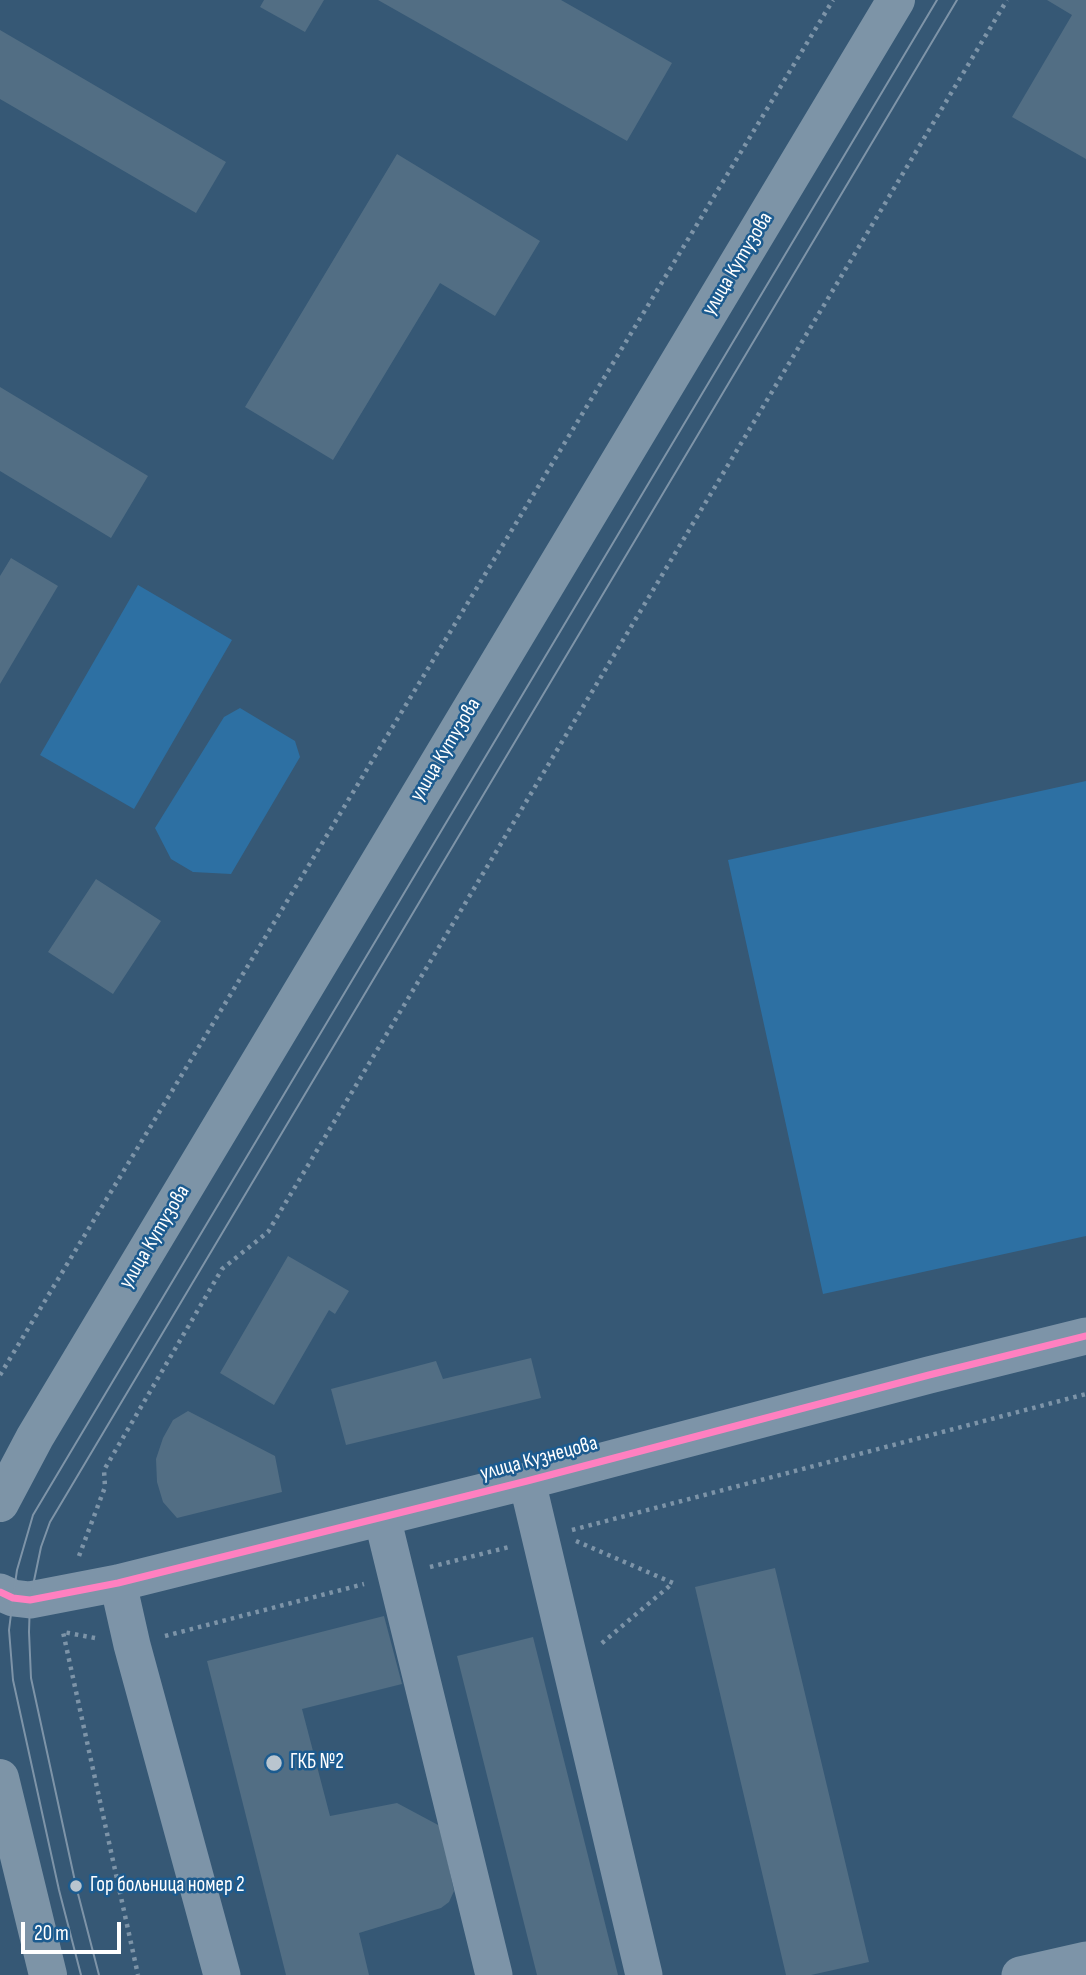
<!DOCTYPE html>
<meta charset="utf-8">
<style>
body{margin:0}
#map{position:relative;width:1086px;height:1975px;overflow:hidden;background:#365875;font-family:"Sofia Sans Condensed",sans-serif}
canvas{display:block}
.scale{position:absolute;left:21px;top:1922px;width:100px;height:32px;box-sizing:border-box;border:4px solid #fff;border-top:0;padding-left:9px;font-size:21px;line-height:24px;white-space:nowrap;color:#fff;-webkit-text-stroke:5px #1c5b8f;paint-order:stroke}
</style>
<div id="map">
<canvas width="1086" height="1975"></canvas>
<div class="scale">20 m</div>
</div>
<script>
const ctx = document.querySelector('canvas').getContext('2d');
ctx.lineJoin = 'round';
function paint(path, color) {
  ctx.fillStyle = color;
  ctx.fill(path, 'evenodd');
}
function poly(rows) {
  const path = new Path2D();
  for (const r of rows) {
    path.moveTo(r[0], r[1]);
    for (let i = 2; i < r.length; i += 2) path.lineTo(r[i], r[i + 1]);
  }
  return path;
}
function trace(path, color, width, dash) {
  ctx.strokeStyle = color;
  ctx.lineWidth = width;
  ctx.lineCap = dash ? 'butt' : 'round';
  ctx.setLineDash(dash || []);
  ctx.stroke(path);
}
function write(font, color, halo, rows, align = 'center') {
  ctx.font = font + ' "Sofia Sans Condensed",sans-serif';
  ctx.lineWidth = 5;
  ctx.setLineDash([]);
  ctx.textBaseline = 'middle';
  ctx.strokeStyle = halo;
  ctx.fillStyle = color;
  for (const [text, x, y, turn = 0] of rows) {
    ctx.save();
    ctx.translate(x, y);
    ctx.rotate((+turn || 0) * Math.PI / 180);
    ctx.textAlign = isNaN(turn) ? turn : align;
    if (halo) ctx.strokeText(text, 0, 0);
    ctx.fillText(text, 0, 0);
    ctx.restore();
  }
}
paint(poly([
 [138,585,232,640,134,809,40,755],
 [240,708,295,741,300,757,231,874,193,872,171,859,155,828,224,717],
 [1086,781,1086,1236,823,1294,728,860]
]), '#2d70a3');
paint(poly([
 [264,0,324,0,305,32,260,7],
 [378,0,561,0,672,63,627,141],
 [1047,0,1086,0,1086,159,1012,117,1072,15],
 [0,30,226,162,196,213,0,99],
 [397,154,540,241,495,316,440,283,333,460,245,407],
 [0,387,148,476,111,538,0,471],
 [11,558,58,586,0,684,0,576],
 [96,879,161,921,113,994,48,952],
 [288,1256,349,1291,335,1314,329,1310,274,1405,220,1373],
 [531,1358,541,1398,346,1445,331,1389,436,1361,443,1379],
 [188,1411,275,1456,282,1492,177,1518,163,1502,157,1482,156,1459,163,1438,173,1420],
 [775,1568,869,1962,811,1975,786,1975,695,1587],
 [384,1616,402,1684,302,1709,330,1816,397,1803,440,1826,454,1891,449,1902,441,1908,359,1933,369,1975,286,1975,207,1661],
 [533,1637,618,1975,537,1975,457,1656]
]), '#526e84');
trace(poly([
 [0,1375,833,0],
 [572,1530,1086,1394],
 [576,1541,673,1583,601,1644],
 [79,1556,105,1487,104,1470,222,1269,268,1232,1007,0],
 [430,1567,509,1547],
 [165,1636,364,1584],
 [95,1638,63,1632,138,1975]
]), '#7d94a8', 4.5, [3.5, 5]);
trace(poly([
 [527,1481,644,1975],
 [382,1517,494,1975],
 [118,1583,132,1645,222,1975],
 [0,1592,13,1598,30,1600,118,1583,527,1481,929,1375,1086,1336],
 [1020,1975,1086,1960]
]), '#7d94a8', 37);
trace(poly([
 [0,1503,35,1437,896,0],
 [0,1778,48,1975]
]), '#7d94a7', 38);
trace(poly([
 [81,1975,59,1890,13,1680,9,1630,13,1598,17,1570,33,1515,937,0],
 [99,1975,76,1886,31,1678,29,1632,30,1600,41,1547,50,1522,957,0]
]), '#7e94a8', 2);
trace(poly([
 [0,1592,13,1598,30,1600,118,1583,527,1481,929,1375,1086,1336]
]), '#ff80c0', 7);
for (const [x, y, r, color] of [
 [274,1763,9,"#b9c5cf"],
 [76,1886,7,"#b9c5cf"]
]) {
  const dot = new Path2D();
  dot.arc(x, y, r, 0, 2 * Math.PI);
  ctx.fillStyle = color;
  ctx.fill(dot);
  trace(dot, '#1c5b8f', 2.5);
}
write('21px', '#fff', '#1c5b8f', [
 ["улица Кутузова",738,264,-59],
 ["улица Кутузова",446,750,-59],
 ["улица Кутузова",155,1237,-59],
 ["улица Кузнецова",539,1459,-15]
]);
write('21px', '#fff', '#1c5b8f', [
 ["ГКБ №2",290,1763],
 ["Гор больница номер 2",90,1886]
], 'left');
</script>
